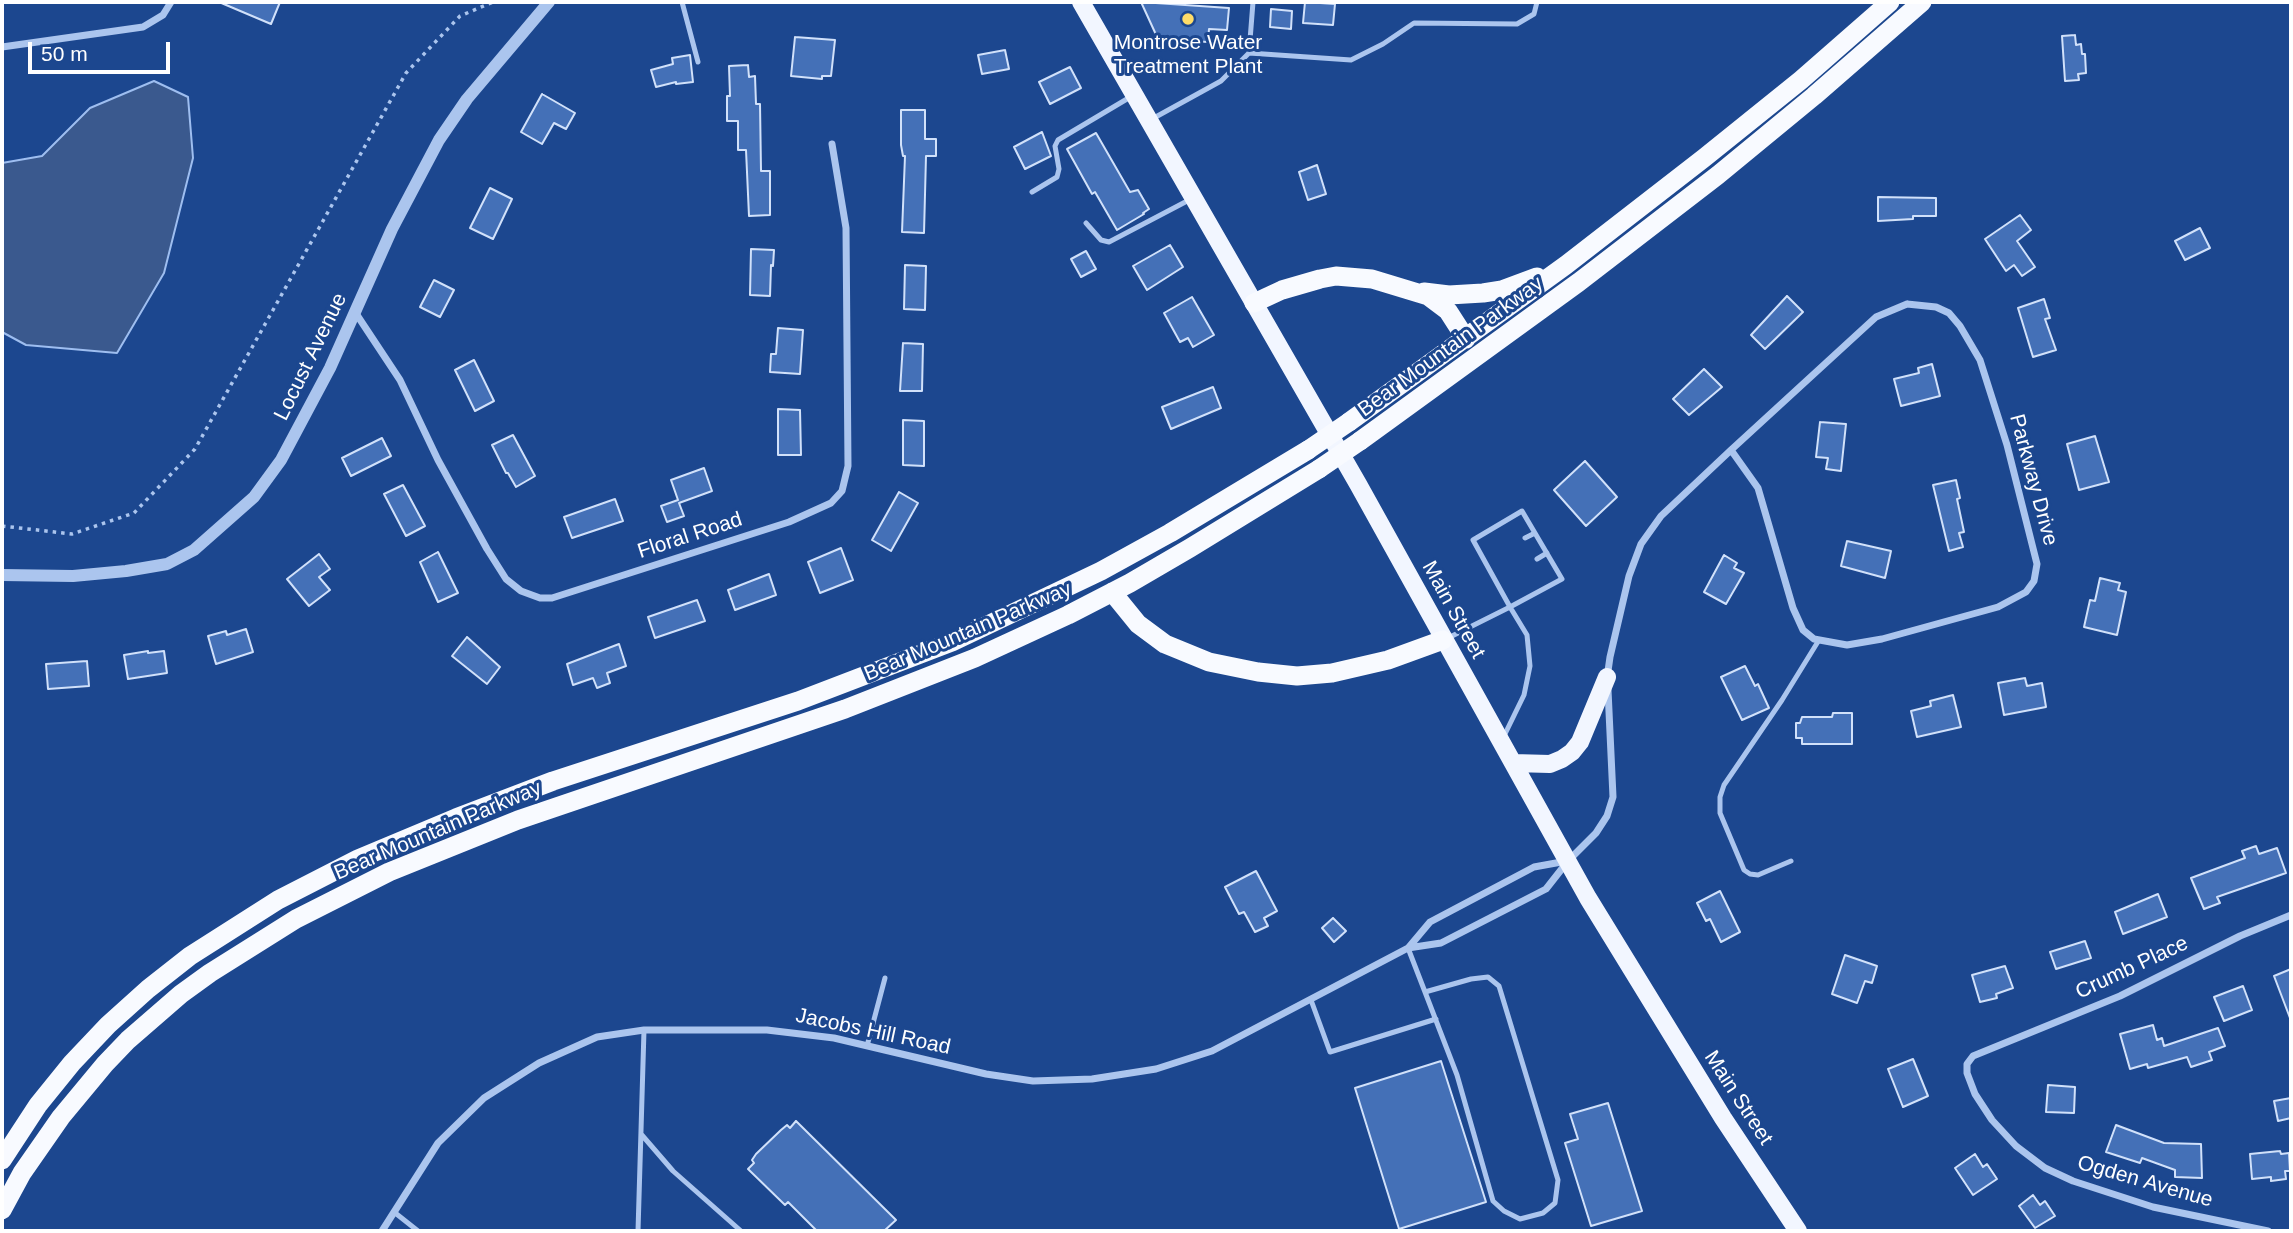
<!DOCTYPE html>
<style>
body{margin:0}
#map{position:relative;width:2293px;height:1233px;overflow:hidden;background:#1c478f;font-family:Helvetica,sans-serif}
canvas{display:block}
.frame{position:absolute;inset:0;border:4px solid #fff;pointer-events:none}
.scale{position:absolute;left:28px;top:42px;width:142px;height:32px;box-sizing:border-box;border:4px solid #fff;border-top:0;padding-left:9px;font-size:21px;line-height:24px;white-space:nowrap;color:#fff;-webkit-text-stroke:5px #1c478f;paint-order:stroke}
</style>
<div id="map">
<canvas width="2293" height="1233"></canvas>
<div class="frame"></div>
<div class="scale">50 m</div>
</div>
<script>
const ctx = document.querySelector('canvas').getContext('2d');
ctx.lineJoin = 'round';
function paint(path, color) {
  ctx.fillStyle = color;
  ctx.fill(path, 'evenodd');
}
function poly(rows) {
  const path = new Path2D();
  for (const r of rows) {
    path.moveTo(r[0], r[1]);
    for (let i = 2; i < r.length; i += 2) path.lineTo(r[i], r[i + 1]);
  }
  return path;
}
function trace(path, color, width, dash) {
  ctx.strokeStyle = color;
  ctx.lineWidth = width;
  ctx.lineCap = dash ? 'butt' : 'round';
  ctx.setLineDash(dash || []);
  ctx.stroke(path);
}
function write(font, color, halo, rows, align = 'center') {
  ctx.font = font + ' Helvetica,sans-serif';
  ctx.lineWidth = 6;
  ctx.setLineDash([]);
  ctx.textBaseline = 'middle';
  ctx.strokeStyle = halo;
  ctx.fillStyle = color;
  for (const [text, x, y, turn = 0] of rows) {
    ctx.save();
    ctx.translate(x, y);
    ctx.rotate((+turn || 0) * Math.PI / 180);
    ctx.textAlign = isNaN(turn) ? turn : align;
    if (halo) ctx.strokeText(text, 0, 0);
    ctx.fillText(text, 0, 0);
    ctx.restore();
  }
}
const water = poly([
 [154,81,188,97,193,158,164,273,117,353,26,345,2,332,2,163,42,156,90,108,154,81]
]);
paint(water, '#3a598e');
trace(water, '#9ebef0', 2);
const building = poly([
 [219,2,280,2,271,24,219,2],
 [1141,2,1229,8,1227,30,1209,29,1208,42,1158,39,1141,2],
 [1305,2,1335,4,1333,25,1303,23,1305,2],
 [1271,9,1292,11,1291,29,1270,27,1271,9],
 [2075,35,2076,45,2081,44,2082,54,2085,54,2086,73,2078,74,2079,80,2065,81,2062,36,2075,35],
 [795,37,835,40,831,76,822,76,822,79,791,76,795,37],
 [1005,50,1009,69,982,74,978,55,1005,50],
 [690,55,693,82,676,84,676,82,656,87,651,70,673,64,672,58,690,55],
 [748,65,749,77,755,76,756,104,760,104,761,171,770,171,770,215,749,216,746,150,738,150,738,121,727,121,727,96,730,96,729,66,748,65],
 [1070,67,1081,88,1050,104,1039,82,1070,67],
 [542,94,575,113,566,129,554,123,542,144,521,132,542,94],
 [901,110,925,110,925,139,936,139,936,156,926,156,924,233,902,232,905,156,903,156,901,145,901,110],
 [1042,132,1051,156,1025,169,1014,147,1042,132],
 [1096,133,1130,192,1138,190,1149,209,1143,213,1144,214,1117,230,1095,192,1092,194,1067,149,1096,133],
 [1317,165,1326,194,1308,200,1299,172,1317,165],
 [490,188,512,199,493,239,470,228,490,188],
 [1878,197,1936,198,1936,216,1913,216,1913,219,1878,221,1878,197],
 [2020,215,2031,230,2017,241,2035,267,2022,276,2014,265,2006,271,1985,239,2020,215],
 [2200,228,2210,248,2185,260,2175,241,2200,228],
 [1170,245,1183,267,1147,290,1133,266,1170,245],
 [751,249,774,250,773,266,771,265,770,296,750,295,751,249],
 [1086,251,1096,269,1081,277,1071,259,1086,251],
 [905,265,926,266,925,310,904,309,905,265],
 [434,280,454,290,440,317,420,307,434,280],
 [1787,296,1803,312,1765,349,1751,335,1787,296],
 [1192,297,1214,335,1193,347,1188,338,1180,342,1164,313,1192,297],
 [2044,299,2050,318,2045,319,2056,350,2033,357,2018,308,2044,299],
 [778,328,803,330,800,374,770,372,771,354,776,354,778,328],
 [903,343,923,344,922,391,900,391,903,343],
 [474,360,494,401,475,411,455,370,474,360],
 [1932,364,1940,396,1901,406,1894,379,1919,373,1918,368,1932,364],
 [1704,369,1722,387,1689,415,1673,399,1704,369],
 [1213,387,1221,408,1171,429,1162,407,1213,387],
 [778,409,800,410,801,455,778,455,778,409],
 [903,420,924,421,924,466,903,465,903,420],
 [1820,422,1846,424,1841,471,1826,469,1828,458,1816,457,1820,422],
 [513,435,535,476,516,487,508,473,506,473,492,445,513,435],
 [2095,436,2109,482,2079,490,2067,444,2095,436],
 [382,438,391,456,351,476,342,458,382,438],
 [1585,461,1617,497,1586,526,1554,490,1585,461],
 [704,468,712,491,679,503,684,516,667,522,661,506,678,500,671,480,704,468],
 [1956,480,1960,498,1957,499,1964,532,1959,533,1963,547,1949,551,1933,485,1956,480],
 [403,485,425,526,406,536,384,494,403,485],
 [899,492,918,503,891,551,872,540,899,492],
 [615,499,623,521,572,538,564,517,615,499],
 [1847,541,1891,551,1885,578,1841,566,1847,541],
 [841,548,853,580,820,593,808,562,841,548],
 [438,552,458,593,438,602,420,562,438,552],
 [319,554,330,569,319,577,330,590,309,606,287,579,319,554],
 [1724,555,1737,563,1734,568,1744,573,1726,604,1704,592,1724,555],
 [769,574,776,595,735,610,728,590,769,574],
 [2100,578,2120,583,2118,590,2126,592,2117,635,2084,627,2090,600,2095,601,2100,578],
 [697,600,705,621,655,638,648,617,697,600],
 [246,629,253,652,216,664,208,636,226,631,227,635,246,629],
 [467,637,500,667,487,684,452,656,467,637],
 [619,644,626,666,607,673,610,683,597,688,593,678,573,685,567,664,619,644],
 [148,651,148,653,164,651,167,673,128,679,124,655,148,651],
 [87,661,89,686,48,689,46,664,87,661],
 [1745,666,1755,686,1758,684,1769,708,1742,720,1721,677,1745,666],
 [2025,678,2027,686,2042,683,2046,707,2004,715,1998,683,2025,678],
 [1953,695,1961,727,1917,737,1911,711,1931,706,1930,701,1953,695],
 [1833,713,1852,713,1852,744,1802,744,1802,738,1796,738,1796,723,1800,723,1802,717,1832,717,1833,713],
 [2256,846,2259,854,2277,848,2286,873,2217,897,2220,903,2204,909,2191,878,2245,858,2242,851,2256,846],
 [1256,871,1277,911,1264,918,1268,926,1255,932,1244,912,1239,914,1225,887,1256,871],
 [1720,891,1740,932,1721,942,1710,919,1706,921,1697,903,1720,891],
 [2158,894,2167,917,2123,934,2115,912,2158,894],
 [1333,918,1346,931,1334,942,1322,928,1333,918],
 [2085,941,2091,958,2056,969,2050,952,2085,941],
 [1845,955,1877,966,1872,983,1865,981,1857,1003,1832,994,1845,955],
 [2005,966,2013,988,1996,994,1997,998,1980,1002,1972,975,2005,966],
 [2291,969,2291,1018,2290,1018,2274,976,2291,969],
 [2243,986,2252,1010,2224,1021,2214,997,2243,986],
 [2153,1025,2157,1040,2162,1038,2164,1046,2218,1028,2225,1046,2209,1052,2212,1060,2191,1067,2187,1057,2148,1068,2147,1064,2130,1069,2120,1034,2153,1025],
 [1913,1059,1928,1096,1903,1107,1888,1069,1913,1059],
 [1441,1061,1486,1202,1399,1229,1355,1088,1441,1061],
 [2048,1085,2075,1087,2074,1113,2046,1112,2048,1085],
 [2291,1098,2291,1118,2278,1121,2274,1101,2291,1098],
 [1608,1103,1642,1211,1591,1226,1565,1143,1578,1139,1570,1114,1608,1103],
 [796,1121,896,1220,884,1231,817,1231,788,1202,785,1205,748,1169,754,1163,752,1160,756,1154,781,1130,787,1125,790,1128,796,1121],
 [2116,1125,2164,1143,2201,1144,2202,1178,2175,1177,2175,1170,2142,1158,2140,1163,2106,1152,2116,1125],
 [2280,1151,2281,1154,2289,1153,2290,1171,2285,1171,2286,1179,2271,1181,2271,1177,2252,1179,2250,1154,2280,1151],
 [1975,1154,1983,1167,1987,1164,1997,1179,1973,1195,1955,1168,1975,1154],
 [2033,1195,2040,1205,2045,1201,2055,1216,2035,1228,2019,1206,2033,1195]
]);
paint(building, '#4470b7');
trace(building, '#d1e1fa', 2);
trace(poly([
 [2,526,72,534,134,513,195,449,406,73,460,16,493,2]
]), '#abc5ee', 3.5, [3.5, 5]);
trace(poly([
 [682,2,698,62],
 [1249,53,1351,60,1383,44,1414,23,1517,24,1534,14,1537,2],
 [1152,119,1221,81,1249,53,1253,2],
 [1032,192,1057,177,1059,169,1055,146,1058,140,1132,96],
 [1086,223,1101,240,1109,242,1191,199],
 [1522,511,1562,579,1510,607,1473,540,1522,511],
 [1525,538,1535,533],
 [1537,559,1547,553],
 [1446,639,1510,607,1527,635,1530,666,1524,695,1504,736],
 [1791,861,1758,875,1750,874,1744,870,1720,813,1720,797,1724,785,1782,700,1819,640],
 [1408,948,1425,992,1457,1075,1493,1201,1504,1211,1520,1219,1543,1213,1555,1203,1558,1180,1499,986,1488,977,1471,979,1425,992],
 [1311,1000,1330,1052,1436,1019],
 [867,1046,885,978],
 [641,1134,673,1171,741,1231],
 [394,1212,418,1231],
 [638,1231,644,1030]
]), '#abc5ee', 5);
trace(poly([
 [2,47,143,27,163,15,171,2],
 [1907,304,1936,307,1949,313,1960,326,1980,360,2007,445,2037,564,2034,581,2026,592,1998,607,1882,639,1847,645,1814,639,1803,630,1793,608,1758,488,1731,450,1876,317,1907,304],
 [355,312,400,380,438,460,487,549,506,579,521,591,540,598,552,598,789,522,831,503,842,491,848,466,846,228,832,144],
 [1607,678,1610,657,1629,576,1641,544,1661,516,1731,450],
 [1409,947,1430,922,1534,867,1567,861],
 [382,1231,438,1143,484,1098,539,1063,597,1037,644,1030,767,1030,834,1038,986,1074,1033,1081,1092,1079,1156,1069,1212,1051,1408,948,1441,943,1546,889,1568,861,1596,833,1607,816,1613,797,1608,690],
 [2268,1231,2153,1207,2073,1181,2045,1168,2016,1146,1992,1120,1975,1094,1967,1073,1967,1064,1973,1056,2120,996,2240,936,2291,915]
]), '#abc5ee', 7);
trace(poly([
 [2,575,73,576,126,571,167,564,194,550,254,497,281,460,330,368,392,229,439,140,467,99,549,2]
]), '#abc5ee', 12);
trace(poly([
 [1081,2,1358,484,1588,898,1723,1118,1798,1231],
 [1513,763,1550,764,1562,759,1572,752,1580,742,1607,677]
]), '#f2f6ff', 18);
trace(poly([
 [1424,292,1449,295,1483,293,1502,290,1537,277],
 [1254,303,1282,290,1320,279,1336,276,1372,279,1428,296,1448,311,1466,339],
 [1349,422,1566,265,1704,158,1801,80,1890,2],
 [1360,441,1579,282,1718,175,1814,96,1922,2],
 [1112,592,1138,624,1165,644,1209,662,1258,672,1297,676,1332,673,1388,660,1443,640],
 [2,1160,38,1105,72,1063,108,1025,148,989,190,956,278,900,358,859,456,818,553,781,798,701,952,642,1101,571,1170,533,1308,450],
 [2,1210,22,1173,61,1117,105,1064,128,1040,181,994,210,973,296,919,389,872,518,820,845,709,975,658,1068,615,1130,583,1190,548,1319,469]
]), '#f8faff', 19);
trace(poly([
 [1308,450,1349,422],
 [1319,469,1360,441]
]), '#f8faff', 19);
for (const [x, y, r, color] of [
 [1188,19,7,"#fedc69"]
]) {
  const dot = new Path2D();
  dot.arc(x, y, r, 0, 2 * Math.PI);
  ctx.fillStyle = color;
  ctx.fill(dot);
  trace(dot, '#1c478f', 2.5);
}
write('21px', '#fff', '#1c478f', [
 ["Montrose Water",1188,43],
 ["Treatment Plant",1188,67]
]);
write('21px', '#fff', '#1c478f', [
 ["Bear Mountain Parkway",1451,347,-36],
 ["Locust Avenue",311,357,-64],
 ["Parkway Drive",2033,480,75],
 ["Floral Road",690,536,-18],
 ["Main Street",1453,610,61],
 ["Bear Mountain Parkway",968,632,-23],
 ["Bear Mountain Parkway",438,831,-23],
 ["Crumb Place",2132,968,-25],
 ["Jacobs Hill Road",873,1032,12],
 ["Main Street",1738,1098,57],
 ["Ogden Avenue",2145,1182,16]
]);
</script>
